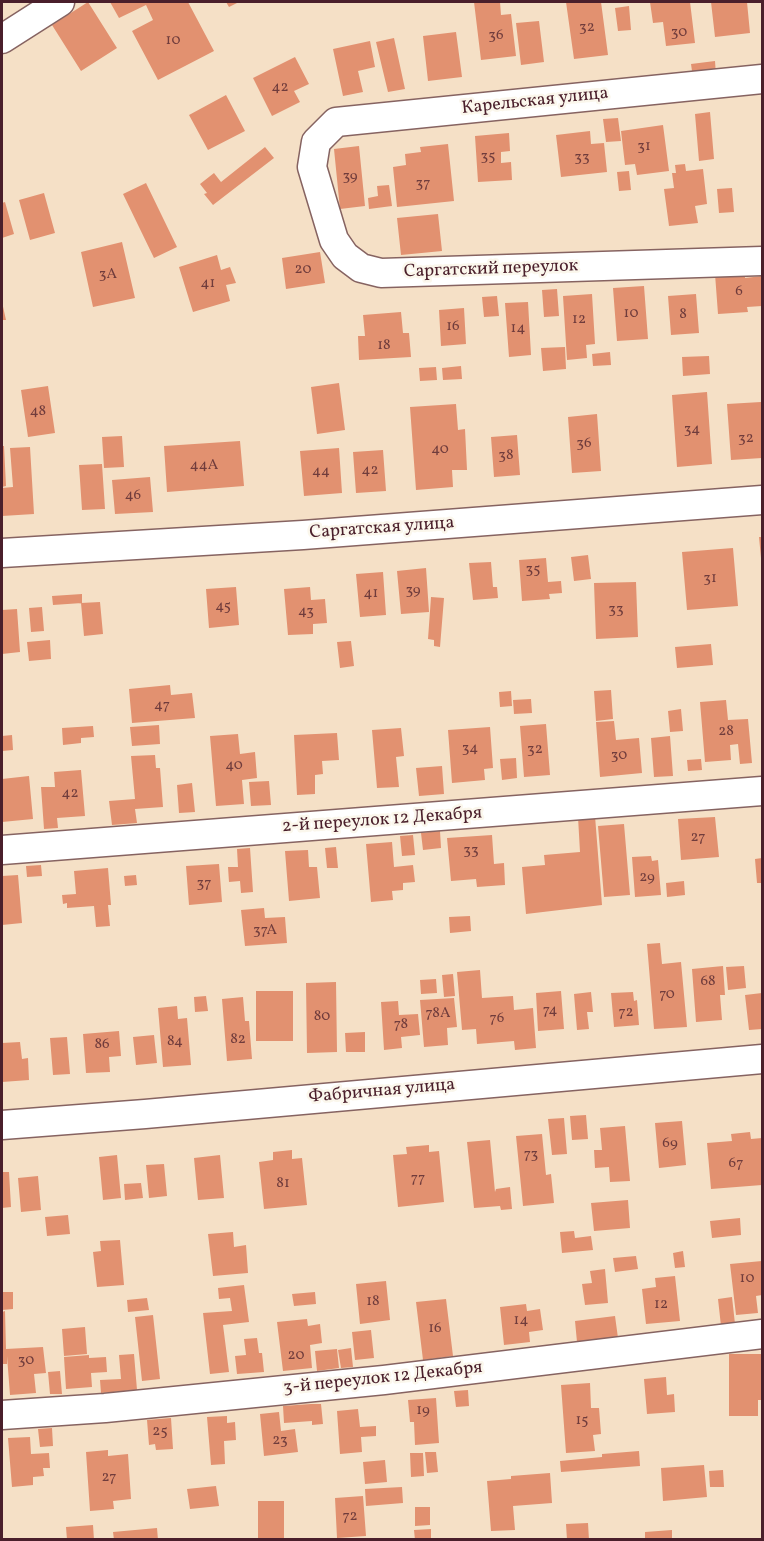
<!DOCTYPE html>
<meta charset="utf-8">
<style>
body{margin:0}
#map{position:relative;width:764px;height:1541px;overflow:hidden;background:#f5e0c6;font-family:Vollkorn,serif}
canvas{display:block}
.frame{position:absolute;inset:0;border:3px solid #4a1f2b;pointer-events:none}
</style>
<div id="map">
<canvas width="764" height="1541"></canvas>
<div class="frame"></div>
</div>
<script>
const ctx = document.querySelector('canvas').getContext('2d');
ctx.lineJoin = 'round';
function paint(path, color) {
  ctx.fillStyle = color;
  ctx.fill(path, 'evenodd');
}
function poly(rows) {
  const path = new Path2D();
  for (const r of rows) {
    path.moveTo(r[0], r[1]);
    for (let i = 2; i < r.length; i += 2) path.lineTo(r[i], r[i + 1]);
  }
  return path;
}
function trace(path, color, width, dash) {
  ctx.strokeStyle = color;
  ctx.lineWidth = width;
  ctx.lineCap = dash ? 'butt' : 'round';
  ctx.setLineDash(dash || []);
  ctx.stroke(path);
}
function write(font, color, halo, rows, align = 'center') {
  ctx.font = font + ' Vollkorn,serif';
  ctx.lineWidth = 5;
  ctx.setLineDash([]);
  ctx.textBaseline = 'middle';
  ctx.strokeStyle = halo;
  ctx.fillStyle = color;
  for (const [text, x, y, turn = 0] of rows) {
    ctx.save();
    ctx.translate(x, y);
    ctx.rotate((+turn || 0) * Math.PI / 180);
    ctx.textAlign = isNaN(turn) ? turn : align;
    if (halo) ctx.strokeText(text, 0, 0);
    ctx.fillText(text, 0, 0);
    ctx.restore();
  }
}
paint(poly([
 [88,2,117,48,81,71,52,25],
 [110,2,188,2,214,51,158,80,132,31,153,20,146,5,119,18],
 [226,2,239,2,229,7],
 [474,2,500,2,501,15,511,14,516,56,481,60],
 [566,2,601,2,608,55,574,59],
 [650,2,690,2,695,43,666,46,663,22,653,23],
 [711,2,747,2,750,33,715,37],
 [629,6,631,30,618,31,615,8],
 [539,21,544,62,521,65,516,23],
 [456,32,462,77,428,81,423,36],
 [394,38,405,89,388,92,376,42],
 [370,41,375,67,358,71,363,92,343,96,333,49],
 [295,57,309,84,294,91,300,102,272,116,253,78],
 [715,61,716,75,693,78,691,64],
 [226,95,245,131,208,150,189,115],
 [710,112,714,159,699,161,695,114],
 [618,118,621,141,606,142,603,119],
 [663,125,669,171,637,175,635,164,625,165,621,131],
 [590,131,591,144,604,143,607,172,561,177,556,135],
 [509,133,510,151,501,152,501,163,511,162,512,180,478,182,475,136],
 [448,144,454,201,397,207,393,167,406,165,405,154,421,152,420,147],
 [359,146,365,206,340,209,334,149],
 [265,147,274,158,213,205,204,194,207,193,200,184,214,173,221,182],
 [685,164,686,171,703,169,707,204,695,206,698,223,669,226,664,189,674,188,672,173,676,173,675,165],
 [629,171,631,190,619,191,617,172],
 [146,183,177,247,154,258,123,194],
 [389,185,392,206,369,209,368,198,378,196,377,186],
 [732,188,734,212,719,213,717,189],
 [44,193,55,233,30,240,19,200],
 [5,202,14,234,2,238,2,203],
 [438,214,442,251,401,255,397,218],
 [122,242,135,298,93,307,81,252],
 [320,252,325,283,286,289,282,258],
 [217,255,221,270,230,267,236,283,226,285,230,301,193,312,179,267],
 [745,272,745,278,762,276,762,306,747,307,748,312,718,314,715,274],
 [644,286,648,339,617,341,613,288],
 [557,289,559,316,544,317,542,290],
 [592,294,595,344,586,345,587,358,567,360,563,296],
 [696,294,699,333,671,335,668,296],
 [497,296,499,316,484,317,482,297],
 [2,302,6,320,2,320],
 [528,302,531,355,509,357,505,303],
 [464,308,466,344,441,346,439,310],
 [401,312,403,333,409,333,411,357,359,360,358,336,365,336,363,315],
 [565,347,566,369,543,371,541,348],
 [610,352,611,365,593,366,592,354],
 [709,356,710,374,683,376,682,357],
 [461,366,462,379,443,380,442,368],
 [436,367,437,380,420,381,419,368],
 [339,383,345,430,317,434,311,387],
 [48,386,55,433,28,437,21,390],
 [707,392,712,464,677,467,672,395],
 [761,402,762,458,731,460,727,404],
 [456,404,458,430,465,429,467,470,452,470,453,487,416,490,410,407],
 [597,414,601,471,572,473,568,417],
 [517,435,520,475,494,477,491,437],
 [122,436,124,467,104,468,102,437],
 [240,441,244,486,167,492,164,446],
 [2,446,4,446,6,486,2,487],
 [30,447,34,514,2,516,2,488,13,487,10,448],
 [339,448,342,493,304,496,300,451],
 [383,450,386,491,356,493,353,452],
 [102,464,105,509,82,510,79,465],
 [150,477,153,512,115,514,112,480],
 [759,537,762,537,762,558,761,558],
 [733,548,738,606,687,610,682,552],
 [588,555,591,579,574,581,571,557],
 [546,558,548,582,561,581,562,593,549,594,550,599,522,601,519,560],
 [491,562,493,587,497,587,498,598,473,600,469,563],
 [426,568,429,612,401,614,397,571],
 [383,572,386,615,360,617,356,574],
 [636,582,638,637,596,639,594,583],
 [236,587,239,625,209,628,206,589],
 [310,587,311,600,325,599,327,623,313,624,313,634,288,635,284,589],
 [82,594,82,603,53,605,52,596],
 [431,597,444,598,440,647,434,646,434,640,428,639],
 [100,602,103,634,84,636,81,603],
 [42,607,44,631,31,632,29,608],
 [17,609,20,652,2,654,2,610],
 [50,640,51,659,29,661,27,642],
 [351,641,354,666,340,668,337,642],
 [711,644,713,665,677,668,675,647],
 [170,685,171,695,192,693,195,718,132,723,129,689],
 [611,690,613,719,596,721,594,691],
 [511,691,512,706,500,707,499,692],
 [531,699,532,713,514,714,513,700],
 [726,700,728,720,748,719,752,763,740,764,738,744,730,745,731,760,705,762,700,702],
 [681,709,683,731,670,732,668,711],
 [614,721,616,740,639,738,642,773,600,777,596,722],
 [546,724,550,775,524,777,520,726],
 [159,725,160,744,132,746,130,727],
 [93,726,94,737,81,738,81,743,63,745,62,728],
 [490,727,493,768,484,769,485,780,452,783,448,730],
 [401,728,404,756,396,757,399,787,377,788,372,730],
 [337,733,339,760,322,761,323,774,315,775,315,794,297,795,294,735],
 [238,734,240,754,255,752,257,778,242,780,244,804,216,806,210,736],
 [12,735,13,750,2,751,2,736],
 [670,736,673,776,654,777,651,738],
 [155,755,156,768,160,768,163,807,135,809,137,823,112,825,109,801,135,799,131,756],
 [516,758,517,778,502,780,500,759],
 [701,759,702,770,688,771,687,760],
 [442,766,444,794,419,796,416,768],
 [81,770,85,816,57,818,58,828,44,829,41,787,55,787,54,772],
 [29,776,33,819,2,822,2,779],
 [269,781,271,805,251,806,249,782],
 [192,783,195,812,179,813,177,785],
 [595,816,602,905,526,914,522,867,545,865,544,855,580,852,578,817],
 [715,817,719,857,681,860,678,819],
 [624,824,630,895,604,897,598,826],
 [440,831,441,848,423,850,421,833],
 [413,835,415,855,402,856,400,836],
 [492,835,494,864,504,863,505,885,477,887,476,879,451,881,447,838],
 [392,842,394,867,413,865,415,882,403,883,403,890,392,891,393,900,371,902,366,844],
 [336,847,338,868,327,868,325,848],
 [250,848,253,892,241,893,240,881,229,882,228,867,238,867,237,849],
 [308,850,309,867,317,867,320,898,289,901,285,851],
 [651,856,652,861,658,860,661,895,635,897,632,857],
 [762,858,762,883,757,883,755,859],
 [219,864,222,902,189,905,186,866],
 [41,865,42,876,27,877,26,866],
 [108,868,111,905,108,905,110,926,96,927,94,906,67,908,67,903,63,904,62,895,76,894,74,871],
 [18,875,22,923,2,925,2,876],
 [136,875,137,885,125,886,124,876],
 [684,881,685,895,667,897,666,883],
 [264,908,265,918,285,917,287,943,245,946,241,910],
 [470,916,471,931,450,933,449,917],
 [660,943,662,964,681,962,687,1027,654,1029,647,944],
 [723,966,725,995,720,995,722,1020,696,1022,692,969],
 [744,966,746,988,728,990,726,967],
 [480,970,482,998,513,996,514,1010,533,1008,536,1048,515,1050,514,1041,477,1044,476,1029,462,1030,457,972],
 [453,974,455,996,444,997,442,975],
 [436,979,437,993,421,994,420,980],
 [336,982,337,1052,307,1053,306,983],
 [256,991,293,991,293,1041,256,1041],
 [561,991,564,1029,538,1031,536,993],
 [591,992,593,1012,587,1012,589,1029,577,1030,574,994],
 [633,992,634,1001,637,1000,639,1025,614,1027,611,993],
 [762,993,762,1029,749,1030,745,995],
 [206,996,208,1011,195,1012,194,997],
 [243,997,245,1021,249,1021,252,1059,227,1061,222,999],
 [454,998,457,1027,447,1028,448,1045,424,1047,420,1000],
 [398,1001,399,1015,418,1014,420,1035,401,1037,402,1048,384,1050,381,1002],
 [177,1006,178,1019,187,1018,191,1065,163,1067,158,1008],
 [119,1031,121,1056,109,1057,110,1072,86,1073,83,1034],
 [365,1032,365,1052,346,1052,345,1033],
 [154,1035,157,1063,136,1065,133,1037],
 [67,1037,70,1074,53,1075,50,1038],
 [20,1042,22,1059,28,1058,29,1080,2,1082,2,1043],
 [586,1115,588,1139,572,1140,570,1116],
 [564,1118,567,1154,552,1155,548,1119],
 [682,1121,686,1165,659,1168,655,1123],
 [625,1126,630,1181,610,1182,609,1167,595,1168,594,1150,602,1150,600,1128],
 [750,1132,751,1139,762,1138,762,1185,711,1189,707,1143,732,1141,731,1134],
 [542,1134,546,1175,551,1174,554,1203,523,1206,516,1136],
 [490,1140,495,1192,496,1189,510,1187,512,1209,501,1210,500,1206,474,1208,467,1142],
 [429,1145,429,1152,439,1151,444,1202,398,1207,393,1155,407,1154,406,1147],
 [292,1150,292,1159,302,1158,307,1205,264,1209,259,1162,273,1160,273,1152],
 [117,1155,121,1198,103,1200,99,1157],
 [220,1155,224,1198,198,1200,194,1158],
 [164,1164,167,1196,149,1198,146,1165],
 [2,1172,9,1172,11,1207,2,1208],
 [38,1176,41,1210,21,1212,18,1178],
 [141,1183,143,1198,125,1200,124,1184],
 [628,1200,630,1228,594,1231,591,1203],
 [68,1215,70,1234,47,1236,45,1217],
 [740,1218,741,1235,712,1238,710,1221],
 [574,1231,575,1238,591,1236,593,1250,562,1253,560,1232],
 [233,1232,234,1247,246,1245,248,1273,213,1276,208,1234],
 [120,1240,124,1285,97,1287,93,1252,101,1251,100,1241],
 [683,1251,685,1267,675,1268,673,1253],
 [636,1256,638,1269,615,1272,613,1258],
 [762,1261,762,1295,756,1296,758,1313,736,1315,730,1264],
 [605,1269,608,1303,585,1305,582,1284,592,1283,590,1271],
 [675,1276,680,1321,646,1324,642,1289,656,1287,655,1278],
 [386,1281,390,1320,360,1324,356,1284],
 [244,1285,249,1322,223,1325,229,1372,210,1374,203,1313,232,1311,230,1298,219,1299,218,1288],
 [2,1292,13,1292,13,1309,2,1310],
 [315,1292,316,1304,294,1306,292,1294],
 [732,1297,735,1324,721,1326,718,1299],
 [147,1298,149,1310,128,1312,127,1300],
 [446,1299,453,1356,423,1360,416,1302],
 [526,1304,527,1311,540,1309,543,1330,529,1332,530,1342,504,1345,500,1307],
 [5,1311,6,1349,43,1347,46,1373,34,1374,36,1393,10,1395,7,1356,7,1364,2,1364,2,1312],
 [153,1315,160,1379,142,1381,135,1317],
 [615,1316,618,1338,577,1342,575,1321],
 [307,1319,308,1326,320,1324,322,1343,310,1345,312,1368,283,1371,277,1322],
 [85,1327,87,1354,64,1356,62,1329],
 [371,1330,374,1358,355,1360,352,1332],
 [257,1338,259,1353,262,1353,264,1372,237,1374,235,1356,246,1355,244,1339],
 [351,1348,353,1367,341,1368,338,1350],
 [337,1349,339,1368,317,1371,315,1351],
 [134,1354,137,1390,101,1393,100,1380,121,1379,119,1355],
 [729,1354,762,1354,762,1400,758,1400,758,1416,729,1416],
 [89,1355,89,1358,106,1357,107,1372,91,1373,92,1387,66,1389,64,1357],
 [60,1371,62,1394,50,1394,48,1372],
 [666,1377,667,1395,674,1394,675,1412,647,1414,644,1379],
 [590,1383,591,1408,599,1408,601,1434,593,1435,595,1451,566,1453,561,1385],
 [468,1390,469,1406,456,1407,454,1391],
 [436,1398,439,1443,415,1445,414,1422,410,1422,408,1400],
 [311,1404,321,1404,323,1424,312,1425,312,1421,284,1423,283,1406],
 [358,1409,360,1427,376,1426,376,1436,361,1437,362,1452,340,1454,337,1411],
 [279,1412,281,1431,295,1429,298,1452,264,1456,260,1414],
 [227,1416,227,1423,235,1422,236,1440,224,1441,225,1464,211,1465,207,1417],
 [171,1418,173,1449,156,1450,155,1444,149,1445,147,1420],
 [52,1428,53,1446,40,1447,38,1429],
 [30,1437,31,1454,49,1453,50,1468,43,1468,44,1476,33,1477,33,1485,12,1487,8,1438],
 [108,1450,108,1456,128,1454,131,1499,113,1501,114,1509,90,1511,86,1452],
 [639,1451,640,1466,561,1472,560,1461,602,1457,602,1454],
 [425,1452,436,1452,438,1472,427,1473],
 [410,1453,423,1453,424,1476,411,1477],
 [385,1460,387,1482,365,1484,363,1462],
 [704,1465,707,1497,663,1501,661,1468],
 [723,1470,724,1487,710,1487,709,1471],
 [550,1473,552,1503,513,1506,515,1530,491,1531,487,1481,511,1479,511,1476],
 [216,1486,219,1506,190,1509,187,1489],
 [402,1487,403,1503,366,1506,365,1489],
 [363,1496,366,1536,337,1538,335,1498],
 [258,1501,284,1501,284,1540,258,1540],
 [415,1507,430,1507,430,1525,415,1526],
 [588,1523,589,1540,567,1540,566,1524],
 [93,1525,94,1540,67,1540,66,1527],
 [157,1528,158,1540,114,1540,113,1532],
 [431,1529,431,1540,415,1540,414,1530],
 [672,1530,672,1540,645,1540,645,1532]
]), '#e29170');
const street = poly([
 [2,39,60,2],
 [762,79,336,122,316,142,312,167,334,240,345,256,361,268,381,273,762,261],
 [2,553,303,535,762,500],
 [2,850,762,791],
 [2,1125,145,1114,762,1059],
 [2,1415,105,1408,384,1380,762,1334]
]);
trace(street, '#866361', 31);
trace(street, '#fff', 28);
write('15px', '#703c3c', null, [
 ["32",587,28],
 ["30",679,33],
 ["36",496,36],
 ["10",173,41],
 ["42",280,88],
 ["31",644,147],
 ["35",488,157],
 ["33",582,158],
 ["39",350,177],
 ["37",423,184],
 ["20",303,270],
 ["3А",108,275],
 ["41",208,284],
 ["6",739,292],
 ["10",631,314],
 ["8",683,315],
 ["12",579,320],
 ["16",453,327],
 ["14",518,329],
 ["18",384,346],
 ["48",38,412],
 ["34",692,430],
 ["32",746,439],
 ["36",584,444],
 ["40",440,450],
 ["38",506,456],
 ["44А",204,466],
 ["42",370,471],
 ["44",321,472],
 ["46",133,496],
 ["35",533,570],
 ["31",710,579],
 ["39",413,591],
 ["41",371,594],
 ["45",223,607],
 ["33",616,610],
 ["43",306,612],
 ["47",162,706],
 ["28",726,732],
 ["34",470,749],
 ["32",535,750],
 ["30",619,756],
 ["40",234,766],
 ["42",70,794],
 ["27",698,838],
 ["33",471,851],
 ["29",647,878],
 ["37",204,884],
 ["37А",265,931],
 ["68",708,982],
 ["70",667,995],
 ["74",550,1011],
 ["72",626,1013],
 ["78А",438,1014],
 ["80",322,1017],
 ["76",497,1019],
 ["78",401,1025],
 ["82",238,1040],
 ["84",175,1042],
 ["86",102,1045],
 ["69",670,1144],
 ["73",531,1155],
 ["67",736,1164],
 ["77",418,1179],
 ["81",283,1184],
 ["10",747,1279],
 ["18",373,1302],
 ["12",661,1305],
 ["14",521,1321],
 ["16",435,1329],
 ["20",296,1356],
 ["30",26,1361],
 ["19",423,1411],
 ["15",582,1421],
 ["25",160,1432],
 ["23",280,1441],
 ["27",109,1478],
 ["72",350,1517]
]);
write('18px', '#4a1f2b', '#fbf7ec', [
 ["Карельская улица",535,102,-6],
 ["Саргатский переулок",491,270,-2],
 ["Саргатская улица",382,529,-4],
 ["2-й переулок 12 Декабря",382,821,-4],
 ["Фабричная улица",382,1092,-5],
 ["3-й переулок 12 Декабря",383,1379,-6]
]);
</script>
